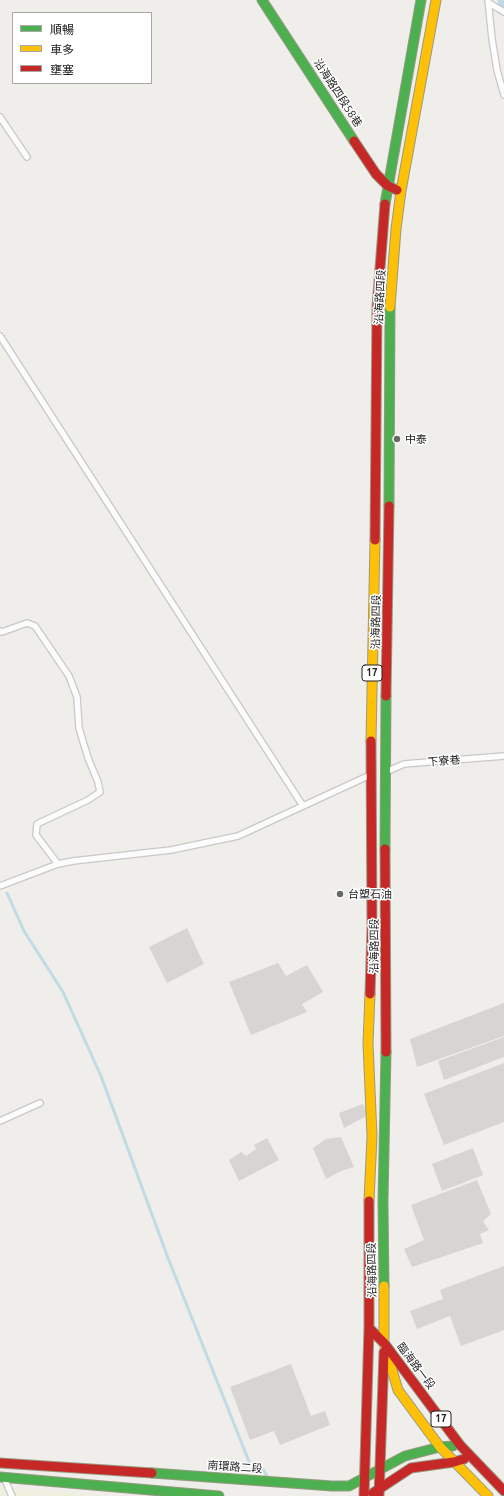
<!DOCTYPE html>
<meta charset="utf-8">
<style>
body{margin:0}
#map{position:relative;width:504px;height:1496px;overflow:hidden;background:#f0eeeb;font-family:Ubuntu,"Noto Sans TC",sans-serif}
canvas{display:block}
.legend{position:absolute;left:12px;top:12px;width:140px;height:72px;box-sizing:border-box;background:#fff;border:1px solid #a7a7a7;margin:0;padding:5px 7px;list-style:none;font-size:12px;color:#222}
.legend li{display:flex;align-items:center;gap:8px;height:20px}
.legend b{width:20px;border:1px solid #a7a7a7}
</style>
<div id="map">
<canvas width="504" height="1496"></canvas>
<ul class="legend">
<li><b style="height:5px;background:#4caf50"></b>順暢</li>
<li><b style="height:5px;background:#ffc107"></b>車多</li>
<li><b style="height:5px;background:#c62828"></b>壅塞</li>
</ul>
</div>
<script>
const ctx = document.querySelector('canvas').getContext('2d');
ctx.lineJoin = 'round';
function paint(path, color) {
  ctx.fillStyle = color;
  ctx.fill(path, 'evenodd');
}
function poly(rows) {
  const path = new Path2D();
  for (const r of rows) {
    path.moveTo(r[0], r[1]);
    for (let i = 2; i < r.length; i += 2) path.lineTo(r[i], r[i + 1]);
  }
  return path;
}
function trace(path, color, width, dash) {
  ctx.strokeStyle = color;
  ctx.lineWidth = width;
  ctx.lineCap = dash ? 'butt' : 'round';
  ctx.setLineDash(dash || []);
  ctx.stroke(path);
}
function write(font, color, halo, rows, align = 'center') {
  ctx.font = font + ' Ubuntu,"Noto Sans TC",sans-serif';
  ctx.lineWidth = 3;
  ctx.setLineDash([]);
  ctx.textBaseline = 'middle';
  ctx.strokeStyle = halo;
  ctx.fillStyle = color;
  for (const [text, x, y, turn = 0] of rows) {
    ctx.save();
    ctx.translate(x, y);
    ctx.rotate((+turn || 0) * Math.PI / 180);
    ctx.textAlign = isNaN(turn) ? turn : align;
    if (halo) ctx.strokeText(text, 0, 0);
    ctx.fillText(text, 0, 0);
    ctx.restore();
  }
}
paint(poly([
 [0,1487,112,1496,0,1496]
]), '#efefdf');
trace(poly([
 [7,893,24,931,63,992,101,1076,168,1258,250,1464,262,1468,267,1476]
]), '#bfdbe3', 3);
trace(poly([
 [503,0,504,6]
]), '#bfdbe3', 11);
paint(poly([
 [187,928,204,964,167,983,149,947],
 [278,963,286,976,307,965,323,992,302,1004,307,1012,251,1035,229,982],
 [504,1003,504,1036,417,1067,410,1039],
 [504,1037,504,1057,444,1080,438,1061],
 [504,1063,504,1122,444,1145,424,1094],
 [363,1104,368,1115,344,1128,339,1113],
 [341,1137,354,1167,341,1171,326,1179,313,1148,326,1139],
 [267,1138,279,1160,239,1181,229,1160,241,1152,246,1156,256,1149,254,1145],
 [473,1148,483,1175,442,1191,432,1164],
 [477,1180,491,1214,483,1221,489,1230,480,1234,483,1243,412,1267,404,1249,424,1240,411,1205],
 [504,1266,504,1330,461,1346,450,1316,417,1329,410,1311,443,1299,440,1290],
 [291,1364,311,1416,325,1411,330,1425,280,1445,274,1431,250,1440,230,1387]
]), '#d7d4d2');
const lane = poly([
 [488,0,492,39,497,70,504,95],
 [489,3,504,12],
 [0,117,27,157],
 [0,336,303,806],
 [0,631,2,632,27,623,35,626,69,676,77,697,79,728,88,758,98,782,100,792,88,800,37,824,36,835,58,864],
 [388,771,404,764,504,756],
 [0,886,58,864,73,861,171,850,238,836,368,776],
 [0,1121,40,1103],
 [5,1480,12,1496]
]);
const fast = poly([
 [262,0,354,141],
 [385,204,421,0],
 [389,506,390,307],
 [385,849,386,696],
 [384,1286,383,1201,386,1052],
 [152,1473,332,1486,349,1486,405,1456,440,1447,453,1446],
 [0,1477,219,1496]
]);
const slow = poly([
 [390,307,396,229,401,191,436,0],
 [371,741,375,540],
 [369,1201,372,1136,368,1043,370,994],
 [384,1286,384,1343,398,1390,440,1447,488,1496]
]);
const jam = poly([
 [354,141,376,174,388,186,397,190],
 [375,540,377,307,385,204],
 [386,696,389,506],
 [385,849,386,1052],
 [370,994,372,929,371,741],
 [369,1201,369,1328,384,1343,460,1445,504,1491],
 [0,1463,152,1473],
 [373,1493,411,1468,454,1462,464,1459],
 [364,1496,369,1328],
 [379,1496,384,1352]
]);
trace(lane, '#c9c8c7', 8);
trace(fast, '#999a82', 11);
trace(slow, '#999a82', 11);
trace(jam, '#999a82', 11);
trace(lane, '#fdfcfc', 5.5);
trace(fast, '#4caf50', 9);
trace(slow, '#ffc107', 9);
trace(jam, '#c62828', 9);
for (const [x, y, r, color] of [
 [397,439,4,"#6a6968"],
 [340,894,4,"#6a6968"]
]) {
  const dot = new Path2D();
  dot.arc(x, y, r, 0, 2 * Math.PI);
  ctx.fillStyle = color;
  ctx.fill(dot);
  trace(dot, '#fff', 1.5);
}
for (const [x, y, w] of [
 [372,673,20],
 [441,1419,20]
]) {
  const box = new Path2D();
  box.roundRect(x - w / 2, y - 8, w, 16, 3);
  ctx.fillStyle = '#fff';
  ctx.fill(box);
  trace(box, '#222', 1);
}
write('bold 10px', '#222', null, [
 ["17",372,673],
 ["17",441,1419]
]);
write('11px', '#222', '#fff', [
 ["沿海路四段58巷",338,93,57],
 ["沿海路四段",380,297,-87],
 ["沿海路四段",376,622,-89],
 ["下寮巷",444,761,-5],
 ["沿海路四段",374,946,-90],
 ["沿海路四段",372,1270,-91],
 ["臨海路一段",416,1366,53],
 ["南環路二段",235,1467,4]
]);
write('11px', '#222', '#fff', [
 ["中泰",405,439],
 ["台塑石油",348,894]
], 'left');
</script>
